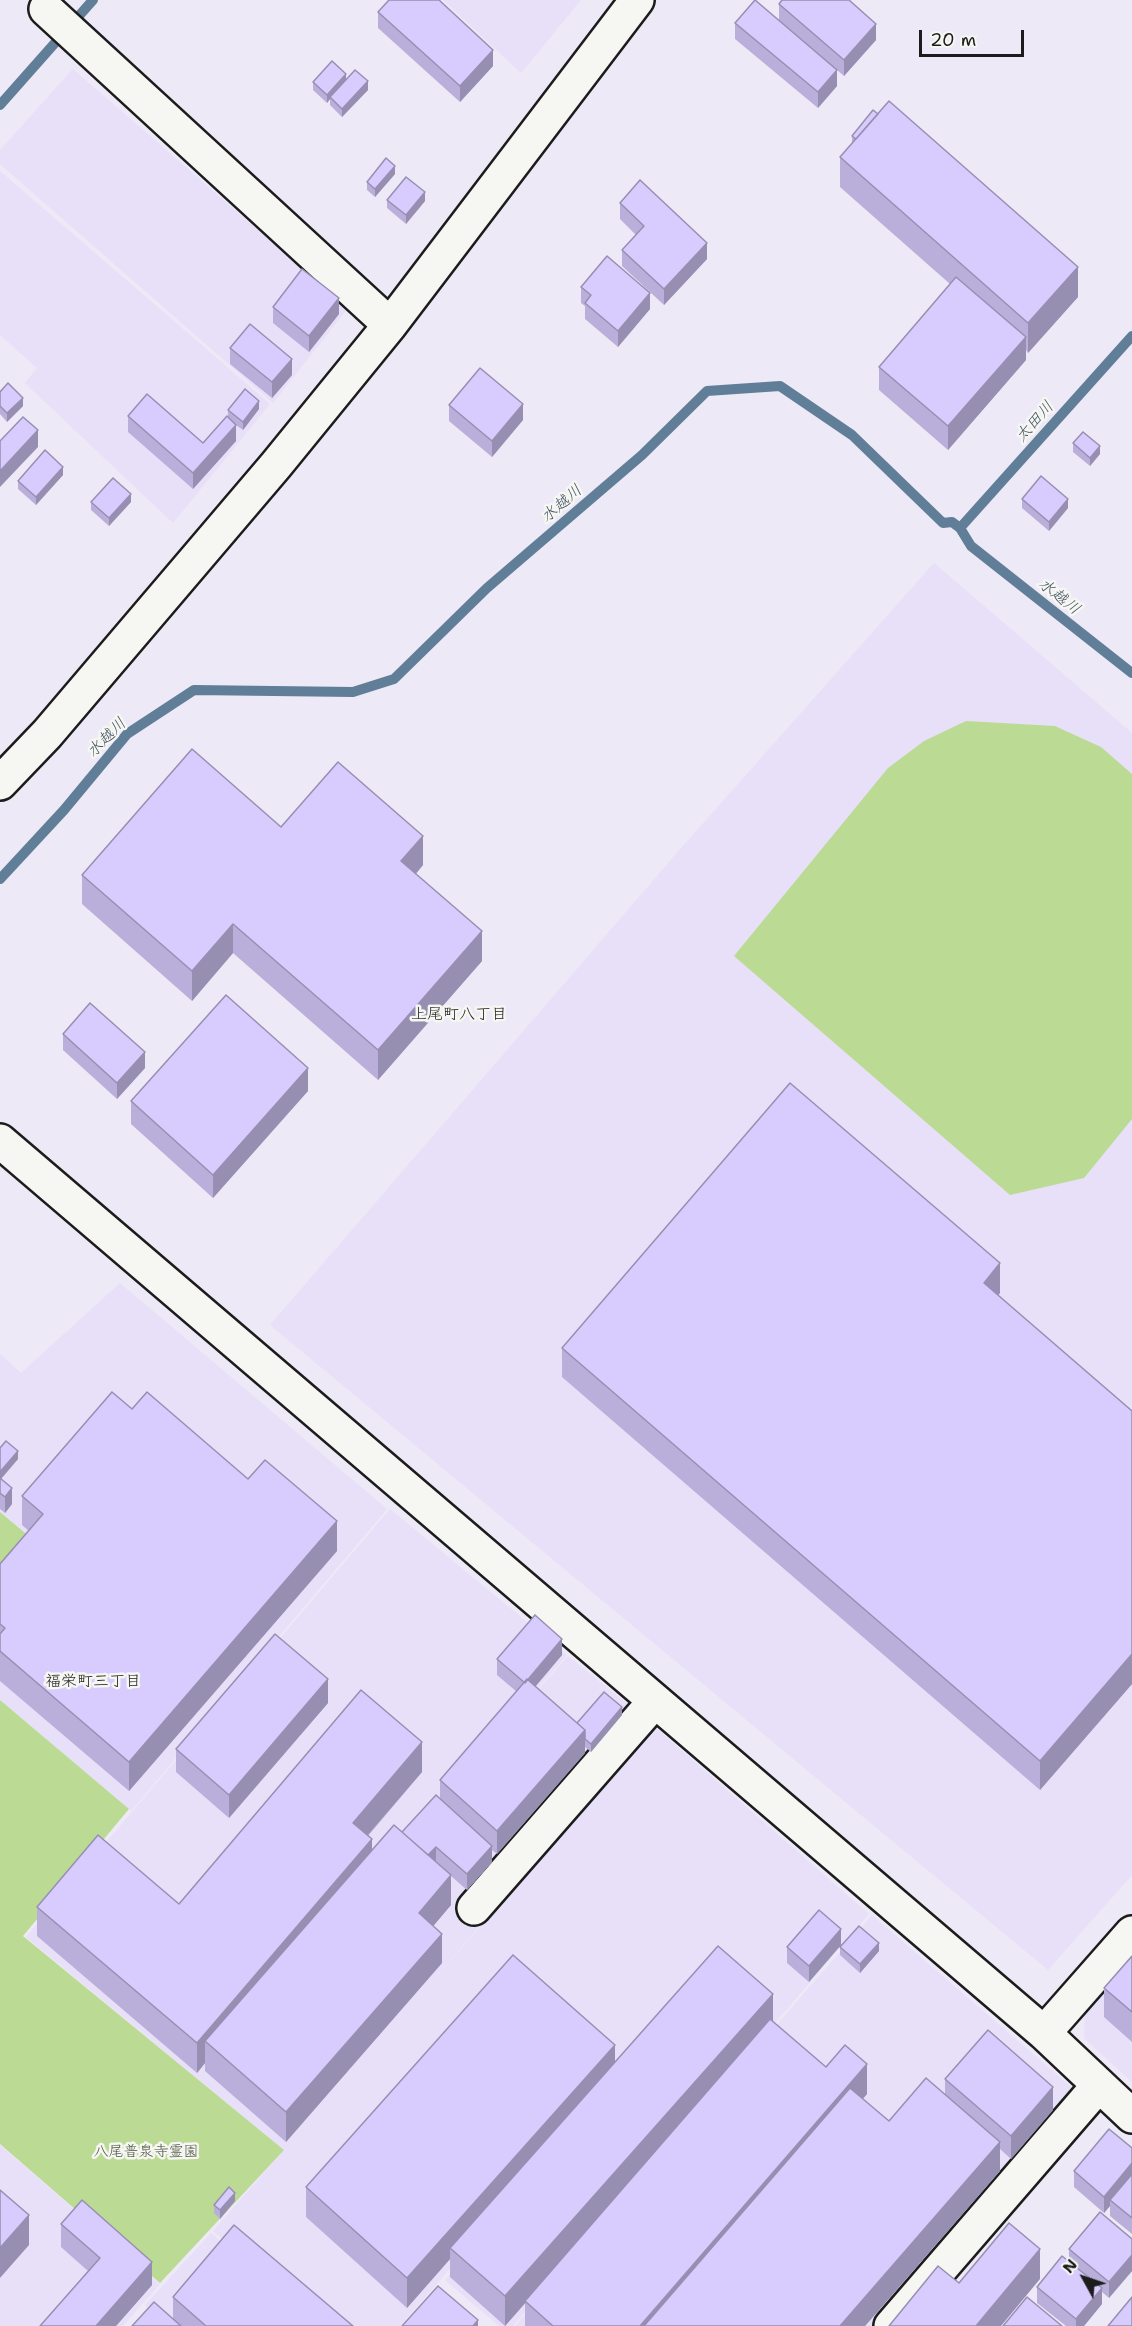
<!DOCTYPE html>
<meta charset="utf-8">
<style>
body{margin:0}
#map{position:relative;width:1132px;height:2326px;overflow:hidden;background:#ede9f6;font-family:"Shantell Sans",sans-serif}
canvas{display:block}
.north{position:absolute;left:1054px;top:2248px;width:60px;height:60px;-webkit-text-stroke:4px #f6f6f2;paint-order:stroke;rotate:310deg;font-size:16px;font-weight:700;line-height:24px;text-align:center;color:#1c1c1c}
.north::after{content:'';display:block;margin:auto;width:21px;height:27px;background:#1c1c1c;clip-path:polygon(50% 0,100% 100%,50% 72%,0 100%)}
.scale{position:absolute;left:919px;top:30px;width:105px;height:27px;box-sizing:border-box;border:3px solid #1c1c1c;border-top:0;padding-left:8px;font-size:18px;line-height:21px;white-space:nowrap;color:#1c1c1c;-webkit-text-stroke:4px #f6f6f2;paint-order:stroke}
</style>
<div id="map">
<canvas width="1132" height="2326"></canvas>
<div class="north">N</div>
<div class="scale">20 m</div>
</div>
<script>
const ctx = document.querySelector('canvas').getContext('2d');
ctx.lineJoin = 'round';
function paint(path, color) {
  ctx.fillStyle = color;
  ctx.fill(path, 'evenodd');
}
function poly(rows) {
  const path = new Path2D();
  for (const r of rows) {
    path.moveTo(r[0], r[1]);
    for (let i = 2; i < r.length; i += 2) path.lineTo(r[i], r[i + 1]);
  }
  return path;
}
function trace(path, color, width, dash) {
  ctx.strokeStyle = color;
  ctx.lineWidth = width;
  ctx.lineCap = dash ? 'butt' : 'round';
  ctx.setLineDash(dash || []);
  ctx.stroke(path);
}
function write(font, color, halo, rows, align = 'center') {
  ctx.font = font + ' "Shantell Sans","Klee One",sans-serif';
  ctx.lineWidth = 5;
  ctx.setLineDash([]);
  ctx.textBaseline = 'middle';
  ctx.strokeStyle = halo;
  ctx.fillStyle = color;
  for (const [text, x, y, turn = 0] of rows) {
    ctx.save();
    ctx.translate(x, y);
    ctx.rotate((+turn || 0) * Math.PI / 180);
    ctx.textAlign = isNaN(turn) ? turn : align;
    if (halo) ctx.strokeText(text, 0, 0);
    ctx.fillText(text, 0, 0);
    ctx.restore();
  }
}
paint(poly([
 [443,0,581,0,521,73],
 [73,69,348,308,273,403,0,164,0,150],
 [0,171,270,404,173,523,25,383,37,368,0,335],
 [934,563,1132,733,1132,1875,1048,1970,270,1325,682,847],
 [120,1283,387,1509,131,1811,0,1700,0,1584,36,1541,0,1512,0,1354,21,1373],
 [390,1509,567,1655,460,1778,568,1656,654,1725,413,2003,656,1728,869,1914,513,2326,499,2326,445,2280,714,1967,400,2326,325,2326,213,2231,284,2150,26,1937,96,1854,179,1922,97,1853],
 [872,1915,1077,2092,875,2326,515,2326],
 [1132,1962,1132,2082,1084,2038,1085,2012],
 [0,2145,160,2284,123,2326,0,2326],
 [211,2233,321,2326,170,2326,145,2305]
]), '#e7e0f8');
paint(poly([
 [966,721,1055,726,1101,747,1132,774,1132,1119,1084,1178,1010,1195,734,956,888,768,924,741],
 [0,1512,36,1542,0,1584],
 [0,1700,129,1809,23,1936,284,2150,160,2283,0,2144]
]), '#bbdb94');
trace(poly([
 [0,105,93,0],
 [960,528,1132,336],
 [0,879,64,810,127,734,194,690,353,692,394,679,487,588,642,455,707,391,780,386,852,435,943,523,952,522,960,528,971,546,1132,673]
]), '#617e98', 10);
const minor = poly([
 [46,9,390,325],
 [0,783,47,734,276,465,390,325,637,0],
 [0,1141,1044,2033,1132,2116],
 [474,1908,655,1701],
 [1044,2033,1132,1933],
 [891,2326,1099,2085]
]);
trace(minor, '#1c1c1c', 38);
trace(minor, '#f6f6f2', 33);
paint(poly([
 [779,4,876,40,844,76,837,70,837,86,818,108,735,39,735,23,818,54,779,20],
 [378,12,493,66,460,102,378,28],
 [346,80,368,90,342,117,330,105,330,99,327,103,313,90,313,82],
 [852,136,1078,297,1028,353,1026,350,1026,360,948,450,879,390,879,367,950,284,840,187,840,157,852,144],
 [395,174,375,197,367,190,367,182],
 [387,200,425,201,406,224,387,208],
 [620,203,707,259,664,305,622,266,622,250,636,235,620,219],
 [581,287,650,309,618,347,585,319,585,306,581,303],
 [273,307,339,314,309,352,273,323],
 [230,348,292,375,272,398,230,364],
 [0,392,23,406,7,422,0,414],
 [449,405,523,420,492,457,449,421],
 [259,409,243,430,236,425,236,441,193,489,128,432,128,416,203,443,228,417,228,410],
 [1073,443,1100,454,1090,466,1073,452],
 [63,475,36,505,18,489,18,481],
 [1022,499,1068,508,1049,531,1022,508],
 [91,502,131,502,109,526,91,510],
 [281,827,423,865,416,874,482,961,378,1080,233,953,192,1001,82,904,82,875],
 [63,1034,145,1068,117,1099,63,1050],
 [308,1091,213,1198,131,1124,131,1101],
 [1000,1293,998,1295,1132,1411,1132,1684,1040,1790,562,1377,562,1348],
 [132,1409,248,1479,337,1551,129,1791,0,1681,0,1564,29,1531,22,1525,22,1496],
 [0,1448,18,1459,1,1479,12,1504,5,1513,0,1509],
 [562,1655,535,1686,577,1723,622,1715,591,1752,585,1747,585,1753,497,1854,492,1850,492,1862,467,1890,451,1876,451,1905,433,1926,442,1963,286,2142,205,2071,205,2063,197,2073,37,1936,37,1907,179,1904,422,1772,368,1836,372,1850,402,1832,440,1798,440,1780,517,1692,497,1675,497,1659],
 [328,1703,229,1818,176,1772,176,1749],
 [841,1945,809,1982,787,1963,787,1947],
 [840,1947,879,1951,860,1973,840,1955],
 [1132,1956,1132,2042,1104,2017,1104,1988],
 [773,2021,826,2067,867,2094,862,2099,889,2121,945,2094,945,2079,1053,2110,1011,2159,1000,2149,1000,2171,865,2326,525,2326,525,2302,505,2326,450,2277,450,2259,407,2308,306,2217,306,2187,615,2062],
 [1132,2148,1132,2234,1110,2216,1110,2206,1104,2213,1074,2187,1074,2171],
 [235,2201,220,2219,214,2213,214,2205],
 [61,2224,152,2285,116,2326,40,2326,88,2271,61,2247],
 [1132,2239,1132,2271,1109,2298,1102,2292,1102,2304,1084,2326,1066,2326,1037,2303,1037,2287,1069,2261,1069,2249],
 [173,2297,353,2326,132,2326,173,2318]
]), '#baafda');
paint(poly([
 [876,24,876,40,844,76,844,60],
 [493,50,493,66,460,102,460,86],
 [837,70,837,86,818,108,818,92],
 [346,74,346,82,330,97,330,99,327,103,327,95],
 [368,81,368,90,342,117,342,109],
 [395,166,395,174,375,197,375,189],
 [425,192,425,201,406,224,406,215],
 [707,243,707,259,664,305,664,289],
 [1078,267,1078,297,1028,353,1028,323],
 [650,293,650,309,618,347,618,331],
 [339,298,339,314,309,352,309,336],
 [1026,337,1026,360,948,450,948,426],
 [292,359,292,375,272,398,272,382],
 [23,398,23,406,7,422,7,413],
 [259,401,259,409,243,430,243,422],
 [523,404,523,420,492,457,492,441],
 [236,425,236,441,193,489,193,473],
 [38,430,38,447,0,487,0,471],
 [1100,446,1100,454,1090,466,1090,458],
 [63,467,63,475,36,505,36,497],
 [131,494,131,502,109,526,109,518],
 [1068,499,1068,508,1049,531,1049,522],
 [423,836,423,865,401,891,401,861],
 [233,924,233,953,192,1001,192,971],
 [482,931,482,961,378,1080,378,1050],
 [145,1052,145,1068,117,1099,117,1083],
 [308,1068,308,1091,213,1198,213,1175],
 [1000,1263,1000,1293,984,1312,984,1283],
 [18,1451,18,1459,0,1480,0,1472],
 [12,1488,12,1504,5,1513,5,1497],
 [337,1521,337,1551,129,1791,129,1762],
 [562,1639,562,1655,525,1699,525,1683],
 [1132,1654,1132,1684,1040,1790,1040,1761],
 [328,1679,328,1703,229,1818,229,1795],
 [622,1707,622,1715,591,1752,591,1744],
 [585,1730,585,1753,497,1854,497,1831],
 [422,1742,422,1772,353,1852,353,1823],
 [372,1839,372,1869,205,2041,205,2063,197,2073,197,2043],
 [492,1846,492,1862,467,1890,467,1874],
 [436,1847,436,1863,424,1860],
 [451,1875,451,1905,419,1943,419,1913],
 [841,1929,841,1945,809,1982,809,1966],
 [442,1934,442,1963,286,2142,286,2112],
 [879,1943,879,1951,860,1973,860,1964],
 [773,1994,773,2024,505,2326,505,2296],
 [615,2045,615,2075,450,2248,450,2259,407,2308,407,2278],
 [867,2064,867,2094,665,2326,640,2326],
 [1053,2087,1053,2110,1011,2159,1011,2136],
 [1000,2142,1000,2171,865,2326,840,2326],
 [1132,2163,1132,2179,1110,2200,1110,2206,1104,2213,1104,2197],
 [235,2193,235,2201,220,2219,220,2210],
 [29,2215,29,2245,0,2278,0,2248],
 [1040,2249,1040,2279,1001,2326,976,2326],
 [1132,2255,1132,2271,1109,2298,1109,2282],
 [152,2262,152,2285,116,2326,96,2326],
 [1102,2288,1102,2304,1084,2326,1076,2326,1076,2319],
 [478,2320,478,2326,473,2326]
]), '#978fb2');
const building = poly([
 [389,0,439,0,493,50,460,86,378,12,389,0],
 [755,0,837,70,818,92,735,23,755,0],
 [782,0,849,0,876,24,844,60,779,4,782,0],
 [332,61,346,74,327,95,313,82,332,61],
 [355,70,368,81,342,109,330,97,355,70],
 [889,101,1078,267,1028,323,840,157,889,101],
 [873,110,878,114,856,139,852,136,873,110],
 [386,158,395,166,375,189,367,182,386,158],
 [406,177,425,192,406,215,387,200,406,177],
 [640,180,707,243,664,289,622,250,644,226,620,203,640,180],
 [607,256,650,293,618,331,585,303,591,295,581,287,607,256],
 [302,269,339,298,309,336,273,307,302,269],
 [956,277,1026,337,948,426,879,367,956,277],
 [250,324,292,359,272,382,230,348,250,324],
 [480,368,523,404,492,441,449,405,480,368],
 [8,383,23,398,7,413,0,406,0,392,8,383],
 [245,389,259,401,243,422,228,410,245,389],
 [147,394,203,443,227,416,236,425,193,473,128,416,147,394],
 [23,417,38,430,0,471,0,441,23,417],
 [1083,432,1100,446,1090,458,1073,443,1083,432],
 [45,450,63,467,36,497,18,481,45,450],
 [1041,476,1068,499,1049,522,1022,499,1041,476],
 [113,478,131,494,109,518,91,502,113,478],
 [192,749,281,827,338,762,423,836,401,861,482,931,378,1050,233,924,192,971,82,875,192,749],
 [226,995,308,1068,213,1175,131,1101,226,995],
 [90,1003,145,1052,117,1083,63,1034,90,1003],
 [790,1083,1000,1263,984,1283,1132,1411,1132,1654,1040,1761,562,1348,790,1083],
 [112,1392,132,1409,147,1392,248,1479,265,1460,337,1521,129,1762,0,1651,0,1634,5,1628,0,1624,0,1564,43,1514,22,1496,112,1392],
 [6,1441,18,1451,0,1472,0,1448,6,1441],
 [0,1478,12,1488,5,1497,0,1493,0,1478],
 [535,1615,562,1639,525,1683,497,1659,535,1615],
 [275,1634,328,1679,229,1795,176,1749,275,1634],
 [527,1679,585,1730,497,1831,440,1780,527,1679],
 [361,1690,422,1742,353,1823,372,1839,197,2043,37,1907,98,1835,179,1904,361,1690],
 [604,1692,622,1707,591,1744,585,1739,585,1730,577,1723,604,1692],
 [436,1795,492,1846,467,1874,436,1847,428,1855,402,1832,436,1795],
 [394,1825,451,1875,419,1913,442,1934,286,2112,205,2041,394,1825],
 [819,1910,841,1929,809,1966,787,1947,819,1910],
 [859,1926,879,1943,860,1964,840,1947,859,1926],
 [718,1946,773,1994,505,2296,450,2248,718,1946],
 [513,1955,615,2045,407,2278,306,2187,513,1955],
 [1132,1956,1132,2012,1104,1988,1132,1956],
 [770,2019,826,2067,845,2045,867,2064,640,2326,553,2326,525,2301,770,2019],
 [988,2030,1053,2087,1011,2136,945,2079,988,2030],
 [926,2078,1000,2142,840,2326,644,2326,850,2088,889,2121,926,2078],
 [1109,2129,1132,2148,1132,2163,1104,2197,1074,2171,1109,2129],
 [1132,2174,1132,2218,1110,2200,1132,2174],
 [229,2187,235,2193,220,2210,214,2205,229,2187],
 [0,2190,29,2215,0,2248,0,2190],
 [82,2200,152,2262,96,2326,40,2326,100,2258,61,2224,82,2200],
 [1100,2212,1132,2239,1132,2255,1109,2282,1069,2249,1100,2212],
 [1009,2223,1040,2249,976,2326,889,2326,938,2266,959,2283,1009,2223],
 [234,2225,353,2326,206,2326,173,2297,234,2225],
 [1062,2256,1102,2288,1076,2319,1037,2287,1062,2256],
 [438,2286,478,2320,473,2326,402,2326,438,2286],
 [1027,2297,1062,2326,1003,2326,1027,2297],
 [1132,2297,1132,2326,1108,2326,1132,2297],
 [154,2302,181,2326,132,2326,154,2302]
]);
paint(building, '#d8ccfe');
trace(building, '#978fb2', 1.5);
write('15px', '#4c5540', '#f6f6f2', [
 ["八尾普泉寺霊園",146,2152]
]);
write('italic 16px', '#445564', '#f6f6f2', [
 ["太田川",1035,422,-48],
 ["水越川",562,504,-41],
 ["水越川",1059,597,38],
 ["水越川",107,738,-45]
]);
write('16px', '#1c1c1c', '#f6f6f2', [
 ["上尾町八丁目",459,1015],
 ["福栄町三丁目",93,1682]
]);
</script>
